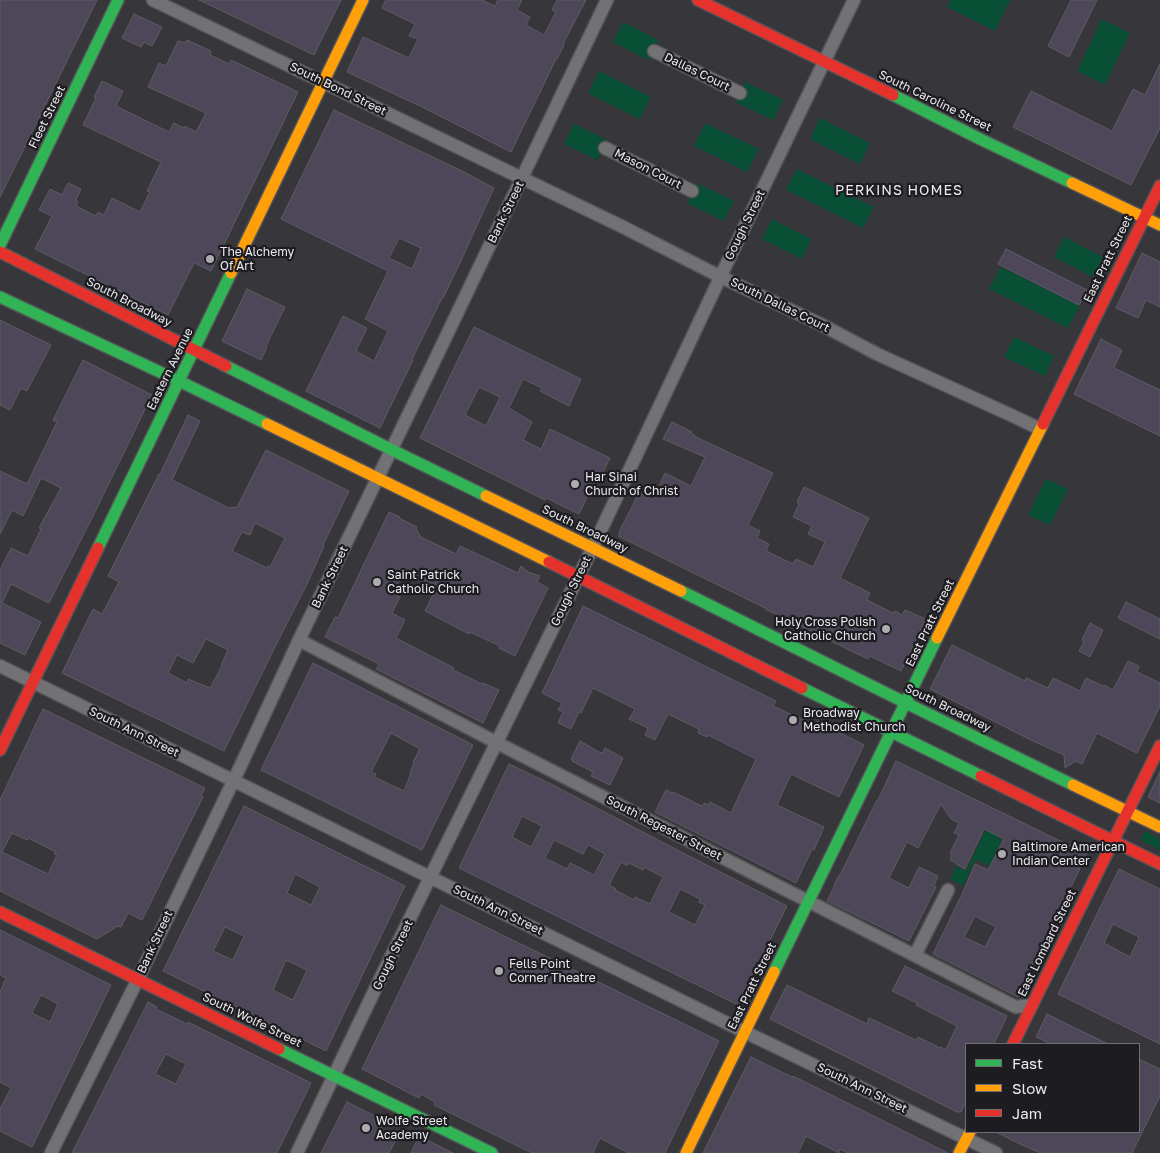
<!DOCTYPE html>
<style>
body{margin:0}
#map{position:relative;width:1160px;height:1153px;overflow:hidden;background:#37363a;font-family:"Golos Text",sans-serif}
canvas{display:block}
.legend{position:absolute;left:965px;top:1043px;width:175px;height:90px;box-sizing:border-box;background:#1d1c20;border:1px solid #6f6e73;margin:0;padding:6px 9px;list-style:none;font-size:15px;color:#ebeaef}
.legend li{display:flex;align-items:center;gap:10px;height:25px}
.legend b{width:25px;border:1px solid #6f6e73}
</style>
<div id="map">
<canvas width="1160" height="1153"></canvas>
<ul class="legend">
<li><b style="height:6px;background:#30b455"></b>Fast</li>
<li><b style="height:6px;background:#ff9f0a"></b>Slow</li>
<li><b style="height:6px;background:#e5322d"></b>Jam</li>
</ul>
</div>
<script>
const ctx = document.querySelector('canvas').getContext('2d');
ctx.lineJoin = 'round';
function paint(path, color) {
  ctx.fillStyle = color;
  ctx.fill(path, 'evenodd');
}
function poly(rows) {
  const path = new Path2D();
  for (const r of rows) {
    path.moveTo(r[0], r[1]);
    for (let i = 2; i < r.length; i += 2) path.lineTo(r[i], r[i + 1]);
  }
  return path;
}
function trace(path, color, width, dash) {
  ctx.strokeStyle = color;
  ctx.lineWidth = width;
  ctx.lineCap = dash ? 'butt' : 'round';
  ctx.setLineDash(dash || []);
  ctx.stroke(path);
}
function write(font, color, halo, rows, align = 'center') {
  ctx.font = font + ' "Golos Text",sans-serif';
  ctx.lineWidth = 4.5;
  ctx.setLineDash([]);
  ctx.textBaseline = 'middle';
  ctx.strokeStyle = halo;
  ctx.fillStyle = color;
  for (const [text, x, y, turn = 0] of rows) {
    ctx.save();
    ctx.translate(x, y);
    ctx.rotate((+turn || 0) * Math.PI / 180);
    ctx.textAlign = isNaN(turn) ? turn : align;
    if (halo) ctx.strokeText(text, 0, 0);
    ctx.fillText(text, 0, 0);
    ctx.restore();
  }
}
paint(poly([
 [950,0,1010,0,995,31,947,7],
 [1102,19,1130,33,1105,85,1077,71],
 [623,22,658,40,648,60,613,42],
 [599,71,651,97,640,119,588,93],
 [745,82,783,100,773,120,735,102],
 [820,118,870,143,860,164,810,139],
 [705,123,759,149,747,172,694,146],
 [574,124,607,140,597,160,564,144],
 [797,169,874,207,863,228,786,190],
 [697,183,734,201,724,221,687,203],
 [772,219,811,239,802,259,762,239],
 [1064,237,1103,257,1093,277,1054,257],
 [1001,267,1080,306,1068,328,989,289],
 [1014,337,1054,356,1045,376,1004,357],
 [1046,479,1068,489,1050,525,1028,515],
 [1007,816,996,837,1002,840,989,866,978,860,975,861,963,886,950,879,956,866,966,871,986,829],
 [1145,831,1160,839,1160,850,1140,840]
]), '#084f35');
const building = poly([
 [0,0,97,0,0,197,0,0],
 [199,0,341,0,314,55,199,0],
 [386,0,482,0,495,6,498,0,522,0,517,10,530,17,526,25,544,35,556,12,552,10,557,0,586,0,563,44,564,45,557,59,556,59,511,152,420,106,347,72,363,37,409,58,418,39,409,36,415,24,382,8,386,0],
 [1071,0,1097,0,1069,57,1048,46,1071,0],
 [134,14,162,27,152,46,144,42,141,47,122,38,134,14],
 [187,40,211,51,210,55,229,64,231,60,298,92,211,271,194,263,168,315,35,249,52,216,39,210,50,189,62,195,68,183,81,189,76,200,78,202,76,206,96,216,98,212,104,215,112,198,140,212,150,192,147,191,161,162,83,125,96,98,94,97,102,81,123,91,116,106,169,132,174,123,184,128,185,126,196,132,206,113,148,87,159,63,166,66,178,41,185,43,187,40],
 [1160,64,1160,128,1131,185,1013,127,1031,91,1112,131,1133,89,1145,95,1160,64],
 [334,110,462,171,494,188,459,265,443,298,442,298,412,359,413,360,380,428,306,391,343,316,367,328,356,351,374,361,388,331,365,319,388,271,281,219,334,110],
 [399,238,421,248,412,269,389,258,399,238],
 [1006,249,1087,290,1079,305,998,264,1006,249],
 [1142,253,1160,262,1160,307,1146,300,1138,318,1116,308,1142,253],
 [247,289,285,307,266,346,267,347,261,360,222,341,247,289],
 [0,320,51,345,27,391,21,388,10,410,0,405,0,320],
 [474,327,581,379,569,406,540,391,542,388,523,379,509,408,532,422,523,440,541,449,550,429,610,458,602,474,599,473,579,514,546,498,545,500,420,438,474,327],
 [479,387,500,397,486,426,465,415,479,387],
 [1101,339,1122,350,1114,368,1160,390,1160,436,1074,394,1101,339],
 [83,360,152,395,93,516,49,603,11,584,2,603,41,622,25,655,0,643,0,570,11,548,28,556,41,529,39,528,61,488,41,478,23,516,12,510,0,534,0,471,27,484,57,422,53,420,83,360],
 [188,415,200,421,172,480,229,508,237,507,266,450,349,491,323,545,324,546,307,584,276,645,224,751,62,673,93,609,102,614,119,582,108,576,159,474,160,474,188,415],
 [255,523,285,538,270,567,268,566,267,568,232,551,242,532,250,535,255,523],
 [206,639,228,650,221,665,222,666,210,688,188,679,187,683,168,673,177,655,193,663,206,639],
 [672,422,692,432,691,433,698,438,773,473,748,525,760,531,757,538,769,544,766,551,793,564,796,559,813,567,825,542,808,534,812,526,793,517,799,504,797,502,804,487,869,518,840,578,870,593,867,600,893,613,895,611,902,615,905,610,926,619,901,671,870,656,868,659,845,648,815,633,765,609,765,608,618,536,620,533,619,532,639,493,653,500,665,473,691,486,705,457,663,439,672,422],
 [389,512,400,517,399,518,417,527,416,529,421,537,456,554,460,546,518,573,521,566,528,572,540,576,537,582,548,588,515,656,499,648,500,646,470,632,469,634,425,611,436,588,403,573,394,591,398,593,397,596,400,597,392,613,405,620,396,638,454,668,453,670,482,684,483,683,499,690,483,723,376,669,379,664,325,637,335,617,338,618,389,512],
 [1126,602,1160,619,1160,639,1118,618,1126,602],
 [583,606,776,701,773,706,814,725,817,721,864,745,839,797,791,774,777,805,824,827,814,850,812,849,796,883,655,812,666,790,672,793,673,792,702,806,704,803,709,805,710,802,731,813,756,759,708,735,707,737,698,733,699,729,668,714,655,740,645,735,648,728,629,719,635,709,593,688,581,713,579,712,571,729,558,723,563,712,558,710,562,703,542,693,583,606],
 [1090,623,1103,630,1090,657,1079,651,1084,641,1082,640,1090,623],
 [952,645,1025,681,1026,678,1048,688,1053,678,1080,691,1086,678,1103,686,1104,685,1113,690,1128,661,1139,666,1137,672,1160,683,1160,706,1137,753,1097,733,1082,764,1076,761,1065,768,1064,755,1033,741,930,689,952,645],
 [313,663,473,745,422,850,261,770,313,663],
 [391,733,420,749,413,762,414,763,410,772,411,773,404,791,374,777,376,774,371,772,391,733],
 [43,709,205,788,201,796,203,797,142,920,128,913,121,927,118,926,97,939,0,891,0,800,43,709],
 [12,833,27,840,28,838,56,852,54,854,57,855,48,874,2,852,12,833],
 [580,741,599,752,603,753,605,748,623,758,610,785,591,776,593,772,572,761,573,760,571,759,580,741],
 [896,761,1087,854,1044,942,1021,987,1023,988,1018,997,933,954,964,890,975,864,988,870,1004,839,984,829,965,869,956,864,956,863,950,860,952,855,950,853,959,835,954,833,959,823,951,819,941,804,918,848,907,842,889,878,909,888,919,867,938,876,934,886,936,887,909,941,827,901,835,885,834,885,839,875,840,875,877,800,878,800,896,761],
 [975,916,996,927,985,947,964,937,975,916],
 [509,764,549,783,685,854,787,906,738,1005,459,868,509,764],
 [522,816,542,826,531,847,512,837,522,816],
 [554,840,583,854,588,845,605,854,594,875,570,863,567,869,545,858,554,840],
 [621,862,627,866,629,863,643,870,644,867,663,877,650,904,635,897,634,900,615,890,616,889,609,885,621,862],
 [680,889,700,899,699,902,705,905,695,925,669,912,680,889],
 [1160,772,1160,803,1148,797,1160,772],
 [244,806,405,886,326,1051,163,971,244,806],
 [295,874,320,887,311,905,287,893,295,874],
 [225,927,244,936,233,960,213,951,225,927],
 [286,960,307,970,293,1000,273,990,286,960],
 [1119,869,1160,889,1160,1044,1058,994,1119,869],
 [1113,924,1139,937,1130,957,1104,943,1113,924],
 [441,905,719,1041,665,1153,628,1153,600,1138,593,1153,532,1153,434,1105,435,1102,421,1094,419,1098,362,1069,441,905],
 [0,930,111,985,32,1147,0,1131,0,1109,11,1088,0,1082,0,992,6,978,0,975,0,930],
 [41,995,58,1004,50,1022,32,1013,41,995],
 [905,966,1007,1016,994,1044,966,1044,966,1101,961,1112,957,1112,770,1019,787,985,867,1024,869,1018,916,1040,918,1037,940,1048,940,1047,945,1049,947,1047,957,1026,916,1005,917,1003,892,991,905,966],
 [148,1002,157,1007,156,1009,187,1024,188,1022,311,1083,277,1153,72,1153,148,1002],
 [166,1054,186,1064,176,1084,155,1074,166,1054],
 [1047,1014,1067,1024,1108,1044,1051,1044,1036,1037,1047,1014],
 [751,1057,792,1077,793,1076,801,1080,948,1153,848,1153,840,1149,839,1153,806,1136,798,1153,703,1153,751,1057],
 [1139,1059,1160,1069,1160,1096,1132,1153,1041,1153,1024,1146,996,1132,1139,1132,1139,1059],
 [347,1102,379,1118,383,1132,397,1138,389,1153,321,1153,347,1102],
 [419,1136,453,1153,411,1153,419,1136]
]);
paint(building, '#4e4759');
trace(building, '#5d5c60', 1);
const street = poly([
 [153,0,623,227,721,277,822,325,877,354,1013,416,1040,429],
 [654,51,740,93],
 [605,148,692,191],
 [299,640,511,750,1016,1007,1032,1005],
 [0,666,745,1032,996,1153],
 [915,955,948,890],
 [51,1153,138,979,241,765,299,640,431,368,607,0],
 [297,1153,381,977,593,547,727,263,854,0]
]);
const fast = poly([
 [893,95,980,139,1072,183],
 [0,245,118,0],
 [0,297,179,381,267,424],
 [226,366,392,450,486,496],
 [98,548,231,273],
 [681,591,906,703,1073,785],
 [802,688,981,776],
 [774,972,937,638],
 [279,1049,492,1153]
]);
const slow = poly([
 [1072,183,1160,225],
 [231,273,363,0],
 [267,424,549,562],
 [486,496,681,591],
 [937,638,1043,424],
 [1073,785,1160,827],
 [686,1153,774,972],
 [959,1153,970,1132]
]);
const jam = poly([
 [698,0,893,95],
 [0,252,226,366],
 [1043,424,1160,186],
 [549,562,802,688],
 [0,750,98,548],
 [981,776,1160,864],
 [0,912,279,1049],
 [1013,1044,1160,746]
]);
trace(street, '#545357', 15);
trace(fast, '#545357', 14);
trace(slow, '#545357', 14);
trace(jam, '#545357', 14);
trace(street, '#727174', 12);
trace(fast, '#30b455', 11);
trace(slow, '#ff9f0a', 11);
trace(jam, '#e5322d', 11);
for (const [x, y, r, color] of [
 [210,259,5,"#acabb0"],
 [575,484,5,"#acabb0"],
 [377,582,5,"#acabb0"],
 [886,629,5,"#acabb0"],
 [793,720,5,"#acabb0"],
 [1002,854,5,"#acabb0"],
 [499,971,5,"#acabb0"],
 [366,1128,5,"#acabb0"]
]) {
  const dot = new Path2D();
  dot.arc(x, y, r, 0, 2 * Math.PI);
  ctx.fillStyle = color;
  ctx.fill(dot);
  trace(dot, '#1d1c20', 2);
}
write('12px', '#ebeaef', '#1d1c20', [
 ["Dallas Court",697,72,26],
 ["South Bond Street",338,89,26],
 ["South Caroline Street",935,101,26],
 ["Fleet Street",47,117,-64],
 ["Mason Court",648,169,27],
 ["Bank Street",506,212,-64],
 ["Gough Street",745,225,-64],
 ["East Pratt Street",1108,259,-64],
 ["South Broadway",129,302,27],
 ["South Dallas Court",780,305,26],
 ["Eastern Avenue",170,369,-64],
 ["South Broadway",585,529,26],
 ["Bank Street",330,577,-64],
 ["Gough Street",571,591,-64],
 ["East Pratt Street",930,623,-64],
 ["South Broadway",948,708,26],
 ["South Ann Street",134,732,26],
 ["South Regester Street",664,828,27],
 ["South Ann Street",498,910,26],
 ["Bank Street",155,942,-65],
 ["East Lombard Street",1047,943,-64],
 ["Gough Street",393,955,-64],
 ["East Pratt Street",752,986,-64],
 ["South Wolfe Street",252,1020,26],
 ["South Ann Street",862,1088,26]
]);
write('12px', '#ebeaef', '#1d1c20', [
 ["The Alchemy",220,252],
 ["Of Art",220,266],
 ["Har Sinai",585,477],
 ["Church of Christ",585,491],
 ["Saint Patrick",387,575],
 ["Catholic Church",387,589],
 ["Holy Cross Polish",876,622,"right"],
 ["Catholic Church",876,636,"right"],
 ["Broadway",803,713],
 ["Methodist Church",803,727],
 ["Baltimore American",1012,847],
 ["Indian Center",1012,861],
 ["Fells Point",509,964],
 ["Corner Theatre",509,978],
 ["Wolfe Street",376,1121],
 ["Academy",376,1135]
], 'left');
ctx.letterSpacing = '1px';
write('14px', '#ebeaef', '#1d1c20', [
 ["PERKINS HOMES",899,191]
]);
ctx.letterSpacing = '0px';
</script>
